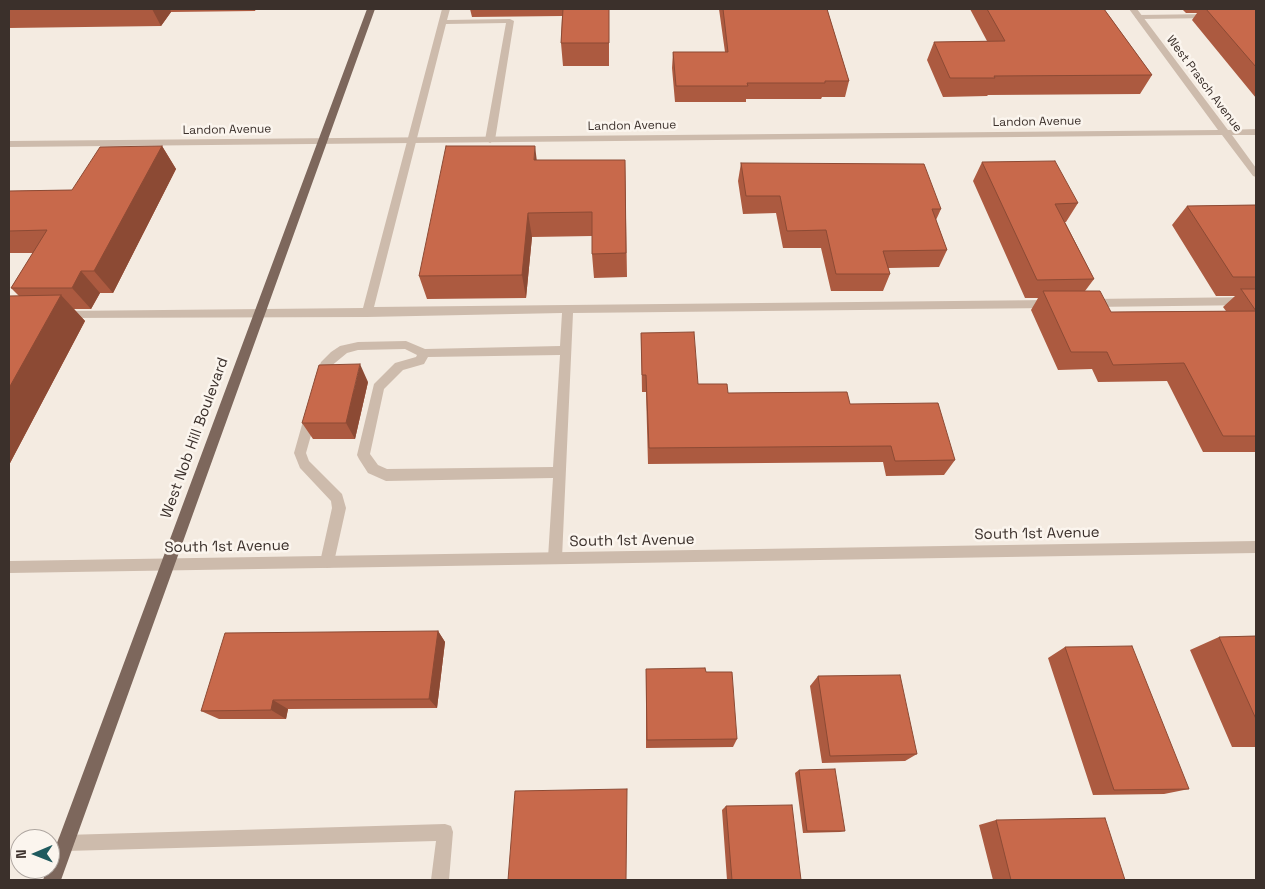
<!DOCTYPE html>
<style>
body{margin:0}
#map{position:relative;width:1265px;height:889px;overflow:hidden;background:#f4ebe1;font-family:"Space Grotesk",sans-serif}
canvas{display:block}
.frame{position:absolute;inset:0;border:10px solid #3b302b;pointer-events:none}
.north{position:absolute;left:10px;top:829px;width:50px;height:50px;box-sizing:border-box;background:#fbf5ee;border:1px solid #aea6a0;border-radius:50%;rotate:269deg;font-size:14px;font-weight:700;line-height:20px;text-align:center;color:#3b302b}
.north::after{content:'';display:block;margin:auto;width:18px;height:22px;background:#1f5a5e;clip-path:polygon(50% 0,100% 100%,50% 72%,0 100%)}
</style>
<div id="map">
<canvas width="1265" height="889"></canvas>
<div class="frame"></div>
<div class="north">N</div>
</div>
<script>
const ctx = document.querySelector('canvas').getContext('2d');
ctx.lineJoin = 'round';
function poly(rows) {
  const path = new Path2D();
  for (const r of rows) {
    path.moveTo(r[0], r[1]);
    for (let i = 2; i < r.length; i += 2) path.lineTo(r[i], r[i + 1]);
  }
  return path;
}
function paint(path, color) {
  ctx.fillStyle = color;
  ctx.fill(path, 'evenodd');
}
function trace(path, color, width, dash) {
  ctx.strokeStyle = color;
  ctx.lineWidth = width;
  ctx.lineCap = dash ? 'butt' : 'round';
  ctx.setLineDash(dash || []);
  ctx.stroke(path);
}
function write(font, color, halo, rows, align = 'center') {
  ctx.font = font + ' "Space Grotesk",sans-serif';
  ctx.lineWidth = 5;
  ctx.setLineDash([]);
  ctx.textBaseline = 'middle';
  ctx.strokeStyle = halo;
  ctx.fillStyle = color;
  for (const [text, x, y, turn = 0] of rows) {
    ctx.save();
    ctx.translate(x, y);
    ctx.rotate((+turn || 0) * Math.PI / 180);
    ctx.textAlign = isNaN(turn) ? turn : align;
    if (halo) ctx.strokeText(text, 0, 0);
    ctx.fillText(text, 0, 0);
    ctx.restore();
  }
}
paint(poly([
 [442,9,450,9,447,20,510,19,514,21,495,140,490,143,485,140,506,23,446,24,374,307,1051,300,1056,304,1051,308,573,313,562,558,560,563,555,564,550,563,548,558,553,478,386,481,368,473,359,459,357,455,374,384,395,363,416,357,417,355,405,349,358,350,347,353,330,367,324,383,320,385,316,383,314,380,321,362,331,352,340,346,358,342,406,341,425,349,560,346,562,313,367,317,60,318,58,315,64,311,363,308,442,9],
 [560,355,553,467,387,469,378,465,370,454,384,389,403,370,424,364,428,357,560,355],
 [1211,14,1214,14,1214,18,1139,19,1135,17,1139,15,1211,14],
 [1256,297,1256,305,1091,307,1086,303,1091,299,1256,297],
 [311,409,315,410,317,414,306,453,309,461,342,494,346,508,334,562,332,567,327,568,322,567,320,562,332,508,331,501,300,468,294,453,305,414,307,410,311,409],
 [445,824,451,826,453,832,449,880,431,880,436,841,65,851,59,849,57,843,59,837,65,835,445,824]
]), '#cdbbac');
paint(poly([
 [1129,9,1137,9,1228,130,1256,129,1256,135,1232,135,1256,168,1256,177,1253,176,1222,135,9,147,9,141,1218,130,1129,9],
 [1256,541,1256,553,9,573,9,561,1256,541]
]), '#cdbbac');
paint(poly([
 [367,9,375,9,61,880,43,880,47,869,50,869,50,862,367,9]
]), '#7d675c');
paint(poly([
 [9,9,256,9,255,11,171,12,161,26,9,28],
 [470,9,609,9,609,66,563,66,561,43,562,16,472,17],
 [719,9,827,9,849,81,845,97,822,97,821,99,746,99,746,102,675,102,672,68,673,52,725,52],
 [970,9,1104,9,1152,75,1140,94,988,95,987,96,943,97,927,60,934,42,987,41],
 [1182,9,1256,9,1256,98,1192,20,1197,13,1186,13],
 [162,146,176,169,113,293,100,293,91,309,74,309,85,321,9,465,9,296,19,296,11,288,33,253,9,253,9,191,72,190],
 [537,160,625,160,627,277,594,278,592,254,592,236,532,237,526,298,427,299,419,276],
 [982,162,1078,203,1066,222,1065,222,1094,279,1085,291,1111,312,1226,311,1223,307,1235,296,1216,296,1172,225,1187,206,1256,205,1256,452,1203,452,1167,381,1098,382,1092,369,1058,370,1031,310,1038,298,1025,298,973,181],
 [741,163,941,209,936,220,947,250,939,267,888,268,890,274,883,291,831,291,821,248,783,248,776,213,743,214,738,181],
 [641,333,698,384,728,393,850,404,955,460,944,475,886,476,883,462,648,464,646,392,642,392],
 [368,382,355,439,313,439,302,423],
 [438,631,445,642,437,708,288,709,286,719,219,719,201,711],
 [1256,636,1256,747,1232,747,1190,650,1219,637],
 [1065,647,1189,789,1164,794,1093,795,1048,658],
 [646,669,706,672,737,739,733,747,646,748],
 [818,676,917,754,905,761,822,763,810,686],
 [799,770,845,831,840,832,803,833,795,773],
 [726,806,801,880,727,880,722,810],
 [996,820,1125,880,993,880,979,825]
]), '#ac5a40');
paint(poly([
 [152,9,170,9,171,12,161,26],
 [162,146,176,169,113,293,94,271],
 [535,146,538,170,534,160],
 [528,213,532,237,526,298,522,275],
 [81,271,100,293,91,309,72,288],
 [61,295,85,321,9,465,9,388],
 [360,364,368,382,355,439,346,423],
 [438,631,445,642,437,708,429,699],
 [273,700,288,709,286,719,271,710]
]), '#8c4a34');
const building = poly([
 [563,9,609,9,609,43,561,43,563,9],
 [723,9,827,9,849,81,825,81,825,83,747,83,748,86,676,86,673,52,728,52,723,9],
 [987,9,1104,9,1152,75,994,76,995,78,950,78,934,42,1005,41,987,9],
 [1206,9,1256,9,1256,67,1206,9],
 [162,146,94,271,81,271,72,288,11,288,47,230,9,231,9,191,72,190,100,147,162,146],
 [446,146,535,146,534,160,625,160,626,253,592,254,592,212,528,213,522,275,419,276,446,146],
 [1055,161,1078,203,1055,204,1094,279,1037,280,982,162,1055,161],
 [741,163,924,164,941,209,932,209,947,250,883,251,890,274,836,274,826,230,787,231,780,196,746,196,741,163],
 [1256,205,1256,277,1233,277,1187,206,1256,205],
 [1241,289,1256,289,1256,436,1223,436,1184,363,1113,365,1107,352,1071,352,1043,291,1100,291,1111,312,1256,311,1241,289],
 [61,295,9,388,9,296,61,295],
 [694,332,698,384,727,384,728,393,847,392,850,404,938,403,955,460,895,461,891,446,649,448,646,375,642,375,641,333,694,332],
 [360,364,346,423,302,423,319,365,360,364],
 [438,631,429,699,273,700,271,710,201,711,225,633,438,631],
 [1256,636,1256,719,1219,637,1256,636],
 [1132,646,1189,789,1114,790,1065,647,1132,646],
 [705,668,706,672,732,672,737,739,647,740,646,669,705,668],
 [900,675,917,754,830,756,818,676,900,675],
 [835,769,845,831,807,831,799,770,835,769],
 [627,789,626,880,508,880,515,791,627,789],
 [792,805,801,880,732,880,726,806,792,805],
 [1105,818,1125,880,1011,880,996,820,1105,818]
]);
paint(building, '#c8694b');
trace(building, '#8c4a34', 1);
write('12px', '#3b302b', '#fbf5ee', [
 ["West Prasch Avenue",1204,84,53],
 ["Landon Avenue",1037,122,-1],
 ["Landon Avenue",632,126,-1],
 ["Landon Avenue",227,130,-1]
]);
write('15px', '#3b302b', '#fbf5ee', [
 ["West Nob Hill Boulevard",195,438,-70],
 ["South 1st Avenue",1037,534,-1],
 ["South 1st Avenue",632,541,-1],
 ["South 1st Avenue",227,547,-1]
]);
</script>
